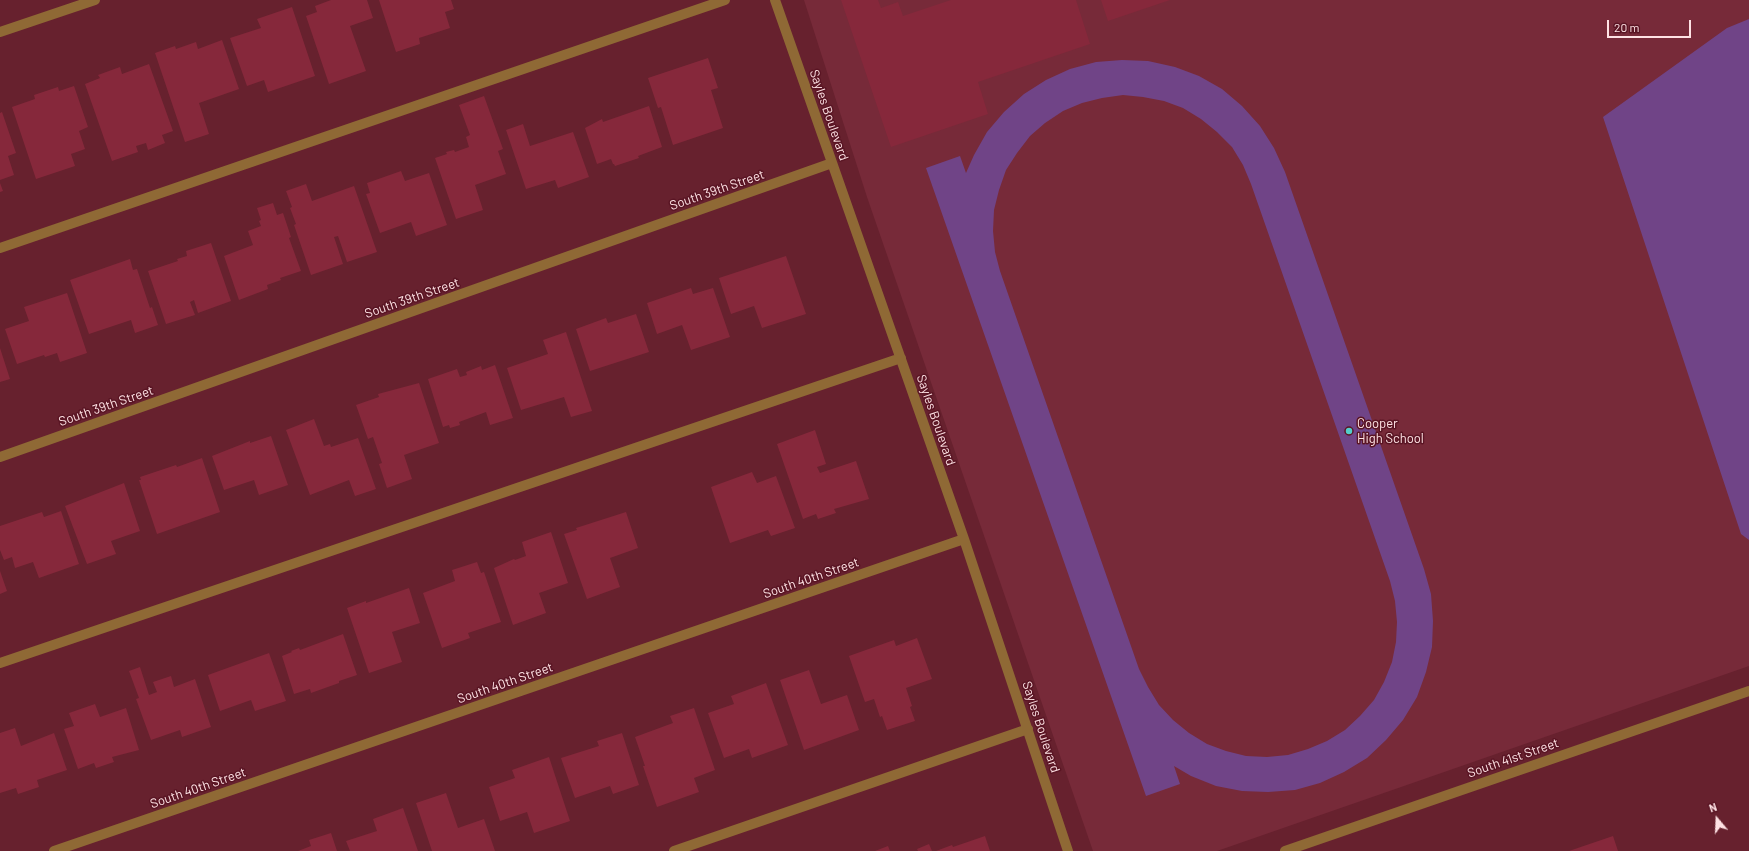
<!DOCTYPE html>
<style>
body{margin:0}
#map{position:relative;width:1749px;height:851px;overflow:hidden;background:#67212e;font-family:Barlow,sans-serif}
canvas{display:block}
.north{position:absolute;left:1697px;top:799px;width:40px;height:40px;-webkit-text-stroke:3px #5a1524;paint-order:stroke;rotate:341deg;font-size:11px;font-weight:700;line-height:16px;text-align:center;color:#fee2e4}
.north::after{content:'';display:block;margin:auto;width:14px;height:18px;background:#fee2e4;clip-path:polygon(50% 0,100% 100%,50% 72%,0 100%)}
.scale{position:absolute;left:1607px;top:20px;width:84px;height:18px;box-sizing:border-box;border:2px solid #fee2e4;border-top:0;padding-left:5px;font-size:12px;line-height:14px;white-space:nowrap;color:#fee2e4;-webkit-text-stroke:3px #5a1524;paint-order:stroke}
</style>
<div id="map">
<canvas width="1749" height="851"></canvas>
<div class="north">N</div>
<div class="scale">20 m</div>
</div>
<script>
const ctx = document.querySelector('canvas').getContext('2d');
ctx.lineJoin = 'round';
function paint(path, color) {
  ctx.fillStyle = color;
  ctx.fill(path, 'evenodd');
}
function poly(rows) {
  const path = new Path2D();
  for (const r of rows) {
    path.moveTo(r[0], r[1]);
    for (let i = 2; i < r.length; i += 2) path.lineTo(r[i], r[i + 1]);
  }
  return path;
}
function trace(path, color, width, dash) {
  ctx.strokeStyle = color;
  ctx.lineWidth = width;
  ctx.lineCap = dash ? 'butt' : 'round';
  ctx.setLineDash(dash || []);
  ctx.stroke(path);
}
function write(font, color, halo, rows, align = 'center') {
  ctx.font = font + ' Barlow,sans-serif';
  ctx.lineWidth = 3;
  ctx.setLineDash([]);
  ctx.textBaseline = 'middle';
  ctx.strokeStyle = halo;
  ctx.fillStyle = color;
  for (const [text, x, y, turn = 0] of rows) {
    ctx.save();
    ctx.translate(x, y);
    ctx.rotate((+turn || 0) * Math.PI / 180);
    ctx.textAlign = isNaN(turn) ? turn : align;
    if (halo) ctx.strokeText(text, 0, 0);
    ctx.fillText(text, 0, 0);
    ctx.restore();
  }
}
paint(poly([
 [804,0,1749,0,1749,666,1217,851,1093,851,867,197]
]), '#772a39');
paint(poly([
 [1749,19,1749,540,1741,534,1603,117,1727,28],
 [1122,60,1148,61,1175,67,1199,76,1222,89,1242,106,1260,126,1274,148,1285,172,1424,569,1431,594,1433,621,1432,647,1426,672,1417,697,1403,720,1386,740,1367,758,1344,772,1320,783,1295,790,1268,792,1242,791,1216,786,1191,776,1174,766,1180,784,1146,796,926,168,960,156,966,173,974,155,987,132,1004,112,1024,94,1046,80,1070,69,1096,62],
 [1123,95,1143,97,1164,101,1183,108,1201,119,1217,132,1232,147,1243,165,1251,184,1390,581,1395,601,1397,622,1396,642,1392,662,1384,682,1374,700,1360,716,1345,730,1327,741,1308,749,1288,755,1267,757,1246,756,1226,751,1207,744,1189,733,1173,720,1159,705,1148,687,1139,669,1000,271,995,252,993,231,994,210,999,190,1006,170,1017,153,1030,136,1045,123,1063,111,1082,103,1102,98]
]), '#704487');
paint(poly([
 [331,0,367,0,373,18,350,26,366,71,329,84,306,16,317,12,315,6],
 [379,0,451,0,454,9,445,12,450,28,419,38,420,44,396,52],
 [841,0,878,0,881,8,898,2,903,16,951,0,1076,0,1090,44,978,82,988,114,891,147],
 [1101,0,1170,0,1108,21],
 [292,7,315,76,268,92,264,80,247,86,230,38,261,28,257,19],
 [222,40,239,89,199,103,209,134,185,142,155,53,175,46,176,49,196,42,198,49],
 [708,58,718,88,711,90,723,128,673,145,661,107,658,108,648,78],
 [149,64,173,131,162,135,165,143,148,150,146,143,136,146,138,152,112,161,85,84,100,78,98,75,120,67,122,74],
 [74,86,88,127,79,131,85,149,71,154,75,166,36,179,12,107,35,99,34,95,58,87,59,91],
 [484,96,503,149,498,151,506,174,475,185,483,210,456,219,435,158,447,154,446,152,454,150,455,152,469,147,466,137,470,135,459,105],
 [649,106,662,147,638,156,639,158,615,166,614,164,613,164,611,159,597,164,585,128,602,119,603,122],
 [2,112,16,153,8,156,14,175,0,180,0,113],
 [523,124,530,146,573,132,589,177,558,188,555,180,526,189,506,130],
 [401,171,405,181,429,173,447,225,416,236,411,222,380,233,366,194,370,193,367,183],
 [0,183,3,191,0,192],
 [306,184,312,201,354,186,377,252,347,262,338,236,334,237,343,264,311,275,294,225,296,224,290,208,292,207,286,191],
 [273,203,277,215,283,213,291,237,289,238,301,271,280,278,281,280,267,285,268,289,239,300,224,256,253,245,248,231,261,226,259,221,261,220,257,208],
 [211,243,231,301,198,313,194,300,190,302,195,315,166,324,148,271,178,261,177,259,187,256,186,251],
 [786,256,806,314,762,328,754,306,731,314,719,278],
 [130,259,133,270,137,269,150,308,152,307,158,325,135,333,131,320,89,334,70,280],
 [691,288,693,294,713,288,730,337,691,350,682,325,657,334,647,303],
 [67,293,87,353,60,362,57,353,45,357,44,355,17,364,5,329,29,321,24,307],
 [636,314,649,352,590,371,576,329,606,318,608,323],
 [566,332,592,411,571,417,564,397,521,410,507,368,548,354,543,340],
 [0,348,10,379,0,382],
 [495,365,513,418,490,425,486,412,459,422,460,425,450,428,449,425,443,427,428,379,457,369,460,377,467,375,466,372,481,366,482,370],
 [419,383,439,443,404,455,412,479,387,488,379,464,382,463,373,437,368,439,356,405,379,397,378,394],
 [314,419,324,446,330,444,331,447,358,438,376,489,355,496,349,480,310,495,286,430],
 [815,430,826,464,817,467,820,473,856,461,869,499,834,509,836,513,818,519,816,514,803,519,777,444],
 [271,436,288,485,259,495,254,480,224,490,212,456,250,441,250,443],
 [202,458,220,512,157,534,139,480,141,480,140,477,176,465,177,467],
 [752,472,757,483,776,476,795,528,771,536,768,530,730,543,711,487],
 [124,483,140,531,111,541,116,554,87,564,65,506],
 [61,511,79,564,39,578,33,562,15,568,12,557,4,560,0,550,0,526,42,512,44,517],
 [626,512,638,548,610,558,620,587,587,599,564,534,577,530,576,528],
 [551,532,568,583,539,593,546,613,513,625,494,568,514,559,515,560,526,556,522,542],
 [477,562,481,573,484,572,501,622,468,633,470,638,442,648,423,593,455,581,452,570],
 [0,571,7,591,0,594],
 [409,588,420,623,392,632,402,662,369,673,347,608,366,601,366,603],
 [343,634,357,675,339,681,339,683,311,693,310,689,294,694,282,656,292,652,291,651,299,648,300,650],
 [917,638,932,679,906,688,912,706,910,707,915,721,887,730,882,716,880,717,874,699,865,702,849,656,894,640,896,646],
 [269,653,286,701,255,711,251,700,220,711,208,675],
 [140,667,149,695,157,692,153,682,171,676,174,687,195,679,211,727,182,737,180,730,151,740,136,699,139,698,129,671],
 [809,670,821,704,847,695,859,730,804,750,780,680],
 [766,683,788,745,752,758,749,749,724,758,708,713,734,704,731,696],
 [95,704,100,717,126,708,139,750,112,757,114,762,96,768,94,763,78,769,64,729,74,726,69,713],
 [694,708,715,770,694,778,699,792,657,807,643,766,645,766,635,737,673,723,670,716],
 [15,728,21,746,54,733,67,770,37,780,39,787,18,794,16,788,0,793,0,733],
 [622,733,639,785,613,794,610,786,575,798,561,758,599,746,597,741],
 [549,757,570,821,534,833,527,812,500,821,489,787,515,778,512,770],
 [446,793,458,828,484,819,495,851,432,851,416,803],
 [403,808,418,851,350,851,346,841,377,831,373,819],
 [331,833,337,851,298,851,311,846,309,840],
 [985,836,990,851,936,851,952,845,953,847],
 [1613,836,1618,851,1569,851],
 [929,844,932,851,918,851,917,849],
 [888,846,890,851,875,851]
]), '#86283b');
trace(poly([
 [775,0,964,539,1068,851],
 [0,32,95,0],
 [0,248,725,0],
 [0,457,832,163],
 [0,663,901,358],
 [54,851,964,539],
 [674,851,1028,729],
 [1285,851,1749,691]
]), '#8f6935', 10);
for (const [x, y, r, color] of [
 [1349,431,4,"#53cdca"]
]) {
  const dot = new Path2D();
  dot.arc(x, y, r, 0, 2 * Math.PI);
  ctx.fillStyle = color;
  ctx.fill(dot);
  trace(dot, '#5a1524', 1.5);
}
write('13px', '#fee2e4', '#5a1524', [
 ["Sayles Boulevard",829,115,71],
 ["South 39th Street",717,190,-19],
 ["South 39th Street",412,298,-19],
 ["South 39th Street",106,406,-19],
 ["Sayles Boulevard",936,420,71],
 ["South 40th Street",811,578,-19],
 ["South 40th Street",505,683,-19],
 ["Sayles Boulevard",1041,727,72],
 ["South 41st Street",1513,758,-19],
 ["South 40th Street",198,788,-19]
]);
write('13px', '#fee2e4', '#5a1524', [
 ["Cooper",1357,424],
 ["High School",1357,439]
], 'left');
</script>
